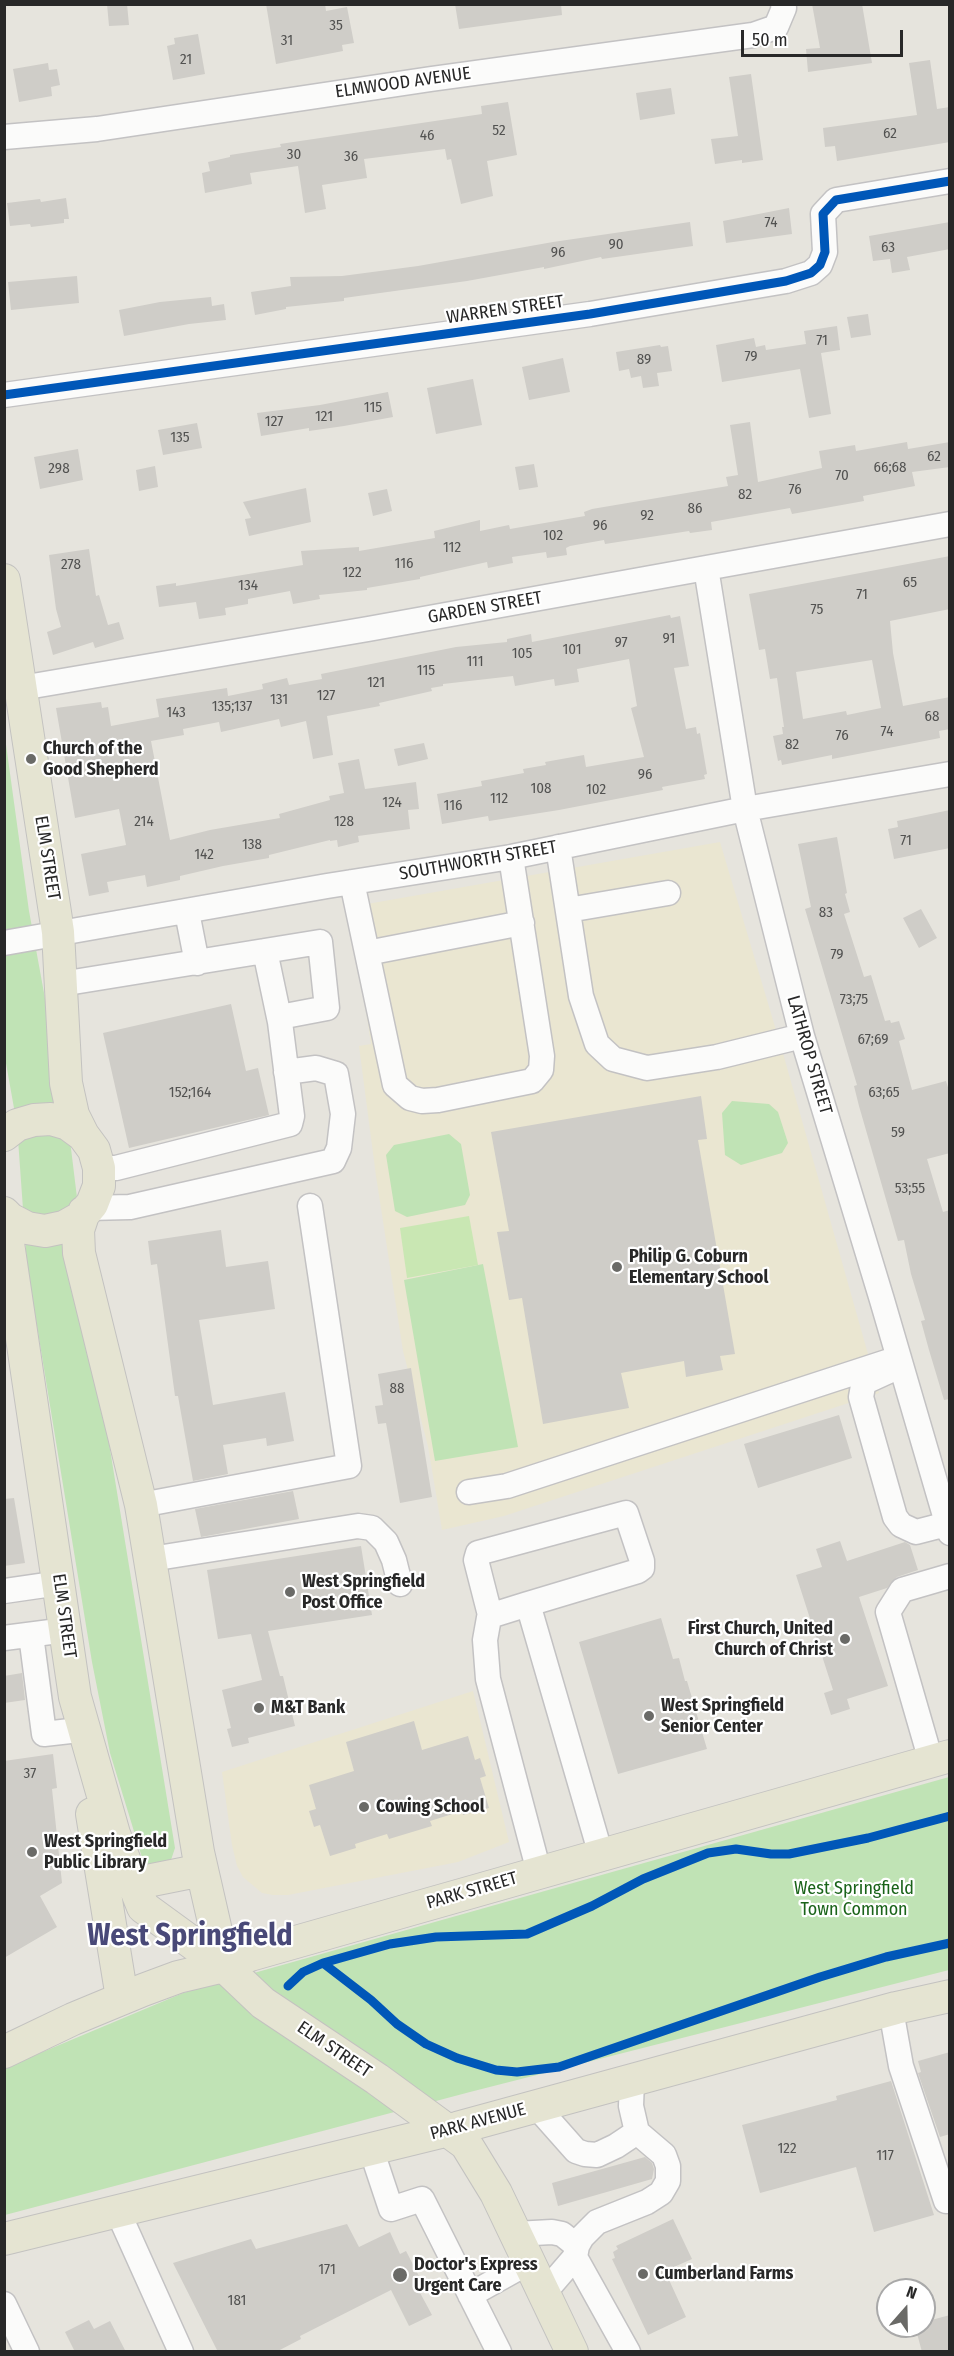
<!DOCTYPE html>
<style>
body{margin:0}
#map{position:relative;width:954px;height:2356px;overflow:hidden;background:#e6e4dd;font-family:"Fira Sans Condensed",sans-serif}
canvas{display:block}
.frame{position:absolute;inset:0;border:6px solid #282828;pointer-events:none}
.north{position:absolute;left:876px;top:2278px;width:60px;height:60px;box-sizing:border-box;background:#fff;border:2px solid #a9a9a9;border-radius:50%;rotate:20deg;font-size:16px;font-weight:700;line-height:24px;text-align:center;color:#282828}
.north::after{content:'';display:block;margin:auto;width:21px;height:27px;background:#6a6a67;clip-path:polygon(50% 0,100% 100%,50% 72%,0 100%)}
.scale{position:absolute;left:741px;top:30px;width:162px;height:27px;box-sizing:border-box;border:3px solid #282828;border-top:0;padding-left:8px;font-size:18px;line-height:21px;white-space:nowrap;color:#282828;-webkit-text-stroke:4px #fff;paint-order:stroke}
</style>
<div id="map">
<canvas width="954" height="2356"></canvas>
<div class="frame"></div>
<div class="north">N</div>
<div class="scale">50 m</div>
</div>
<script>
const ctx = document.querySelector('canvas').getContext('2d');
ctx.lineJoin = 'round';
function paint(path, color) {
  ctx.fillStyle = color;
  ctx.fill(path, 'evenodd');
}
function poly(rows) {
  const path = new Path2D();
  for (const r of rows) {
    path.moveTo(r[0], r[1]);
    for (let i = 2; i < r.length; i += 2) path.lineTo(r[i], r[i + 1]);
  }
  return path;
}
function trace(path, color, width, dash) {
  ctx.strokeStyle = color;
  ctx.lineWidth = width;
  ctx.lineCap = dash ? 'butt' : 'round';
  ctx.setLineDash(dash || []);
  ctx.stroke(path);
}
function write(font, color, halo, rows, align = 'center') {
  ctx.font = font + ' "Fira Sans Condensed",sans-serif';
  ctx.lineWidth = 4.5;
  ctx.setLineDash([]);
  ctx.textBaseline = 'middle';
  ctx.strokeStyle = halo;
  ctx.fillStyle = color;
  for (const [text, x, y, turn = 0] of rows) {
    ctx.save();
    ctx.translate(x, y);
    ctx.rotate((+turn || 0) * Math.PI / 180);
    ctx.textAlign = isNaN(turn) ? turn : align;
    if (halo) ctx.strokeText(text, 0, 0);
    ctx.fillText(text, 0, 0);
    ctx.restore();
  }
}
paint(poly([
 [720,842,784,1057,879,1393,504,1516,442,1530,428,1446,403,1351,376,1176,359,1046,371,1044,350,907],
 [473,1691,509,1842,458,1862,288,1895,273,1895,262,1893,243,1877,237,1866,232,1845,222,1772]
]), '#eae6d1');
paint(poly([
 [4,730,29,911,68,1124,101,1394,175,1848,169,1866,152,1870,144,1864,110,1753,92,1662,27,1265,17,1125,4,1052],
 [732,1101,769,1104,778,1112,788,1143,782,1153,741,1165,725,1155,722,1113],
 [449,1134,461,1144,470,1195,465,1205,407,1217,395,1211,386,1155,394,1145],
 [483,1264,518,1447,435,1461,404,1280],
 [949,1777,949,1970,470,2092,5,2215,5,2069,14,2064,183,1993]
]), '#c0e3b5');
paint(poly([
 [469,1216,478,1265,407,1278,400,1228]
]), '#c9e7b3');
paint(poly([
 [107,4,127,4,129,25,109,26],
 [266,4,325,4,326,11,347,7,354,43,342,45,343,51,276,64],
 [455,4,561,4,562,15,459,29],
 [812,4,862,4,872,63,808,72,806,49,820,48],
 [198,34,205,74,173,80,167,46,175,44,174,38],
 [930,60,937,109,950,107,950,142,837,161,835,146,825,147,823,128,917,115,909,63],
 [48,63,49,70,57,69,60,85,51,87,52,96,19,102,13,69],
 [751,74,763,160,742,163,742,160,715,164,711,139,738,136,729,77],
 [671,88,675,114,640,120,636,93],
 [508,102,517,155,487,161,493,196,461,204,451,159,447,160,445,149,364,159,367,178,322,185,326,209,305,213,298,166,250,173,252,184,205,193,202,173,210,171,208,162,230,157,230,155,281,147,280,144,482,114,481,106],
 [66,198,69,219,64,219,64,223,31,227,30,224,10,226,7,203,40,199,41,202],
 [789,208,792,234,726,243,723,221],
 [690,222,693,246,602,259,601,257,544,269,544,267,467,281,344,298,344,301,286,307,286,309,255,315,251,292,291,286,290,277,342,276,418,266,553,242],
 [950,222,950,249,907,257,910,270,892,273,890,259,873,261,869,236],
 [77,276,79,303,11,310,8,282],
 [211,297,212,306,224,304,226,320,189,324,124,336,119,310,160,302],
 [868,314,871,335,851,338,847,317],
 [837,326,840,350,821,353,831,414,809,418,800,369,722,382,716,345,754,338,756,347,765,345,766,350,806,344,804,331],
 [660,345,661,347,668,346,672,371,657,373,659,386,643,388,641,376,631,378,629,369,619,371,616,352],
 [563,358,570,392,529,400,522,367],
 [473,379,482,425,436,434,427,388],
 [388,392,393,417,344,426,309,431,309,428,261,436,257,413,320,405],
 [750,422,758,482,822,468,819,451,855,445,856,451,907,442,908,449,950,442,950,467,912,472,915,486,863,496,864,501,792,514,790,508,711,522,712,530,690,533,689,531,605,544,604,540,570,546,566,548,567,555,547,558,546,552,512,557,513,563,488,568,487,562,420,577,420,579,367,588,367,590,319,595,320,599,293,604,290,591,248,599,248,604,225,608,226,615,199,619,196,602,159,607,156,586,176,583,176,586,303,565,301,551,359,547,359,551,435,538,434,531,480,520,480,531,509,525,510,529,585,516,584,512,592,509,728,486,726,477,738,475,730,425],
 [197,423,202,448,163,455,158,430],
 [78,449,83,480,40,489,34,457],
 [534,464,538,487,519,490,515,467],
 [155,466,158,487,139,491,136,470],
 [306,488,311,522,249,536,245,519,251,518,243,502],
 [387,489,392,511,373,516,368,493],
 [89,549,96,596,99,595,108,625,119,622,124,639,95,648,93,642,53,655,47,632,61,627,56,609,49,555],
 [950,556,950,609,890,621,893,653,903,706,950,697,950,729,939,731,940,738,832,759,832,755,782,765,781,760,778,761,773,736,783,734,782,727,784,727,777,678,770,679,765,649,759,650,749,594],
 [872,660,881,708,847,715,846,711,803,719,796,672],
 [670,615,671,618,680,616,689,666,674,668,686,729,696,727,697,734,700,733,707,774,704,775,705,779,662,787,663,790,559,810,489,821,488,816,442,824,437,794,482,786,481,781,524,773,523,769,546,765,545,762,584,755,586,767,644,757,631,708,637,706,629,659,577,669,579,682,555,686,554,679,515,686,513,676,443,684,443,686,431,688,432,691,379,703,380,706,327,716,333,755,313,759,306,721,281,727,279,719,221,732,219,722,183,729,184,735,151,741,170,840,210,830,280,818,279,814,330,800,329,796,344,793,338,763,359,759,365,789,416,782,419,809,408,810,410,829,358,836,359,842,338,847,337,840,330,841,330,840,269,855,269,858,223,866,180,876,180,880,147,887,145,875,107,882,109,892,89,896,81,854,126,845,119,809,75,818,56,708,101,702,102,708,108,707,111,726,159,717,156,699,227,688,228,696,263,689,262,684,287,678,289,685,322,679,321,674,456,647,507,642,507,639,531,634,532,642],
 [424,743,428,759,398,766,394,749],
 [950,810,950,848,894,859,888,829,898,827,897,821],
 [837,837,847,893,845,894,850,912,844,914,864,977,871,975,885,1021,890,1020,891,1023,899,1021,905,1039,899,1041,912,1090,946,1081,950,1094,950,1153,927,1159,943,1212,950,1210,950,1399,944,1400,929,1350,921,1321,925,1320,911,1274,904,1240,898,1241,859,1106,854,1086,857,1085,805,909,811,907,798,844],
 [921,909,937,938,919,948,903,918],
 [231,1004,246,1071,258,1068,269,1115,129,1148,103,1033],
 [701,1096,707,1139,698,1140,735,1354,720,1356,723,1370,686,1377,684,1361,621,1373,629,1408,543,1424,522,1298,509,1300,497,1232,509,1231,491,1132],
 [221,1230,226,1267,268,1261,275,1309,199,1320,213,1405,285,1392,294,1441,267,1446,266,1438,223,1445,228,1474,193,1481,178,1396,175,1396,157,1264,151,1265,148,1241],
 [411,1368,432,1497,400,1503,386,1423,378,1424,375,1406,383,1405,378,1374],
 [839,1415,852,1458,758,1488,744,1444],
 [293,1491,299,1519,201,1537,195,1509],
 [14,1498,25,1563,4,1566,4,1499],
 [840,1541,847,1561,905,1542,910,1545,918,1570,897,1577,887,1588,859,1597,888,1686,847,1699,850,1709,831,1715,824,1693,833,1690,796,1575,822,1567,816,1549],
 [361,1546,372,1615,268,1631,280,1676,283,1676,295,1726,248,1738,249,1743,232,1747,227,1729,231,1728,222,1690,262,1680,251,1634,218,1639,207,1570],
 [661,1618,673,1659,679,1658,685,1681,687,1681,707,1749,618,1774,579,1642],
 [22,1673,25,1700,4,1703,4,1676],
 [414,1721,422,1750,468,1736,475,1760,480,1758,486,1776,480,1778,489,1808,463,1815,462,1811,430,1821,432,1826,389,1839,387,1834,355,1844,356,1848,330,1856,320,1825,314,1827,309,1811,316,1809,309,1785,354,1771,346,1742],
 [53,1754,57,1788,52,1789,62,1883,40,1896,57,1927,4,1958,4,1761],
 [950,2052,950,2134,940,2137,918,2073,921,2072,918,2061],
 [891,2081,934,2215,874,2232,856,2167,760,2193,742,2125,837,2100,836,2096],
 [645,2157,652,2163,654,2169,652,2179,558,2206,552,2183],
 [673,2219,692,2259,665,2271,686,2317,648,2335,612,2259,615,2258,613,2252,618,2249,616,2246],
 [347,2224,359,2247,390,2232,400,2254,406,2251,424,2286,418,2289,432,2315,409,2326,391,2290,300,2336,301,2339,276,2352,218,2352,173,2263,251,2239,256,2249],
 [950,2315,950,2352,922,2352,915,2326,924,2326,924,2322],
 [89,2320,94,2329,110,2321,126,2352,75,2352,65,2332]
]), '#cfcdc8');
const minor = poly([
 [4,137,97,129,431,79,753,35,776,27,784,8,783,4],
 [4,395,590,314,786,281,811,273,820,265,825,252,823,214,836,200,950,181],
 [706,568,745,809,802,1036,882,1300,950,1533],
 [21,688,368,629,950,524],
 [558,847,581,996,597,1044,613,1059,647,1068,717,1057,802,1036],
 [352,882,395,1085,410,1098,422,1101,438,1100,532,1081,541,1070,542,1056,511,857],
 [568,910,668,893],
 [187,912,197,963],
 [4,943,327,886,511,857,745,809,950,774],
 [265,951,280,1022],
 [367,953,522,923],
 [61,984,320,942,327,1008,285,1016,280,1022,292,1116,290,1124,116,1168,99,1168],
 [88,1208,130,1207,333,1161,339,1148,343,1114,336,1074,316,1068,286,1072],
 [891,1370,867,1381,863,1386,861,1397,895,1517,901,1525,916,1532,947,1524],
 [469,1492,507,1486,899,1358],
 [141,1505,349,1466,310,1206],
 [151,1559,358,1526,372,1528,386,1542,394,1560,400,1584],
 [4,1591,59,1583],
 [528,1604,496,1614,489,1611,476,1560,478,1553,626,1513,642,1561,642,1568,638,1571,528,1604,601,1855],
 [490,1612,485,1640,488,1679,539,1872],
 [31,1635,44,1734,79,1730],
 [4,1638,66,1630],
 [931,1761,888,1612,902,1590,950,1576],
 [891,2010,901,2066,946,2201],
 [537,2107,576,2151,585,2154,597,2155,616,2146,637,2132],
 [371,2149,391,2209,422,2199,499,2352],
 [118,2212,181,2352],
 [515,2234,552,2232,562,2234,577,2246],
 [575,2257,628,2352],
 [544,2293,575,2257,577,2246,582,2237,597,2222,647,2202,661,2193,668,2181,668,2166,664,2155,637,2132,631,2106,632,2080],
 [470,2295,529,2262],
 [4,2304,27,2352]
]);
const major = poly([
 [4,580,58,932,66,1083,73,1115,83,1135],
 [4,1135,17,1125,34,1120,51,1119,68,1124,83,1135,94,1150,99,1168,99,1186,92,1204,80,1218,64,1227,45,1231,27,1228,10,1219,4,1213],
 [84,1212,78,1230,79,1253,141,1505,198,1852,224,1966],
 [4,1216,75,1697,114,1834,143,1907,224,1966,263,2003,377,2079,466,2144,496,2193,572,2352],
 [92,1814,122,1998],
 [132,1884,202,1870],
 [4,2052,73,2019,143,1990,178,1977,224,1966,250,1955,950,1756],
 [4,2239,457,2128,896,2008,950,1996]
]);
trace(minor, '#c3c2c3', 27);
trace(major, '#c3c2c0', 34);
trace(minor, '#fbfbfa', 24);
trace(major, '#e5e4d2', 32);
trace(poly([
 [4,395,590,314,786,281,811,273,820,265,825,252,823,214,836,200,950,181],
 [323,1963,390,1944,436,1937,527,1934,592,1906,643,1879,708,1853,736,1849,771,1854,789,1854,868,1838,950,1816],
 [288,1986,303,1972,323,1963,371,2000,397,2024,426,2044,457,2058,496,2070,517,2072,559,2067,820,1977,886,1957,950,1943]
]), '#0057b8', 9);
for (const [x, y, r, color] of [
 [31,759,6,"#6a6a67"],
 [617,1267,6,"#6a6a67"],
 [290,1592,6,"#6a6a67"],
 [845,1639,6,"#6a6a67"],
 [259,1708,6,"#6a6a67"],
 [649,1716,6,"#6a6a67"],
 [364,1807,6,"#6a6a67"],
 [32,1852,6,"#6a6a67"],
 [643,2274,6,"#6a6a67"],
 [400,2275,8,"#6a6a67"]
]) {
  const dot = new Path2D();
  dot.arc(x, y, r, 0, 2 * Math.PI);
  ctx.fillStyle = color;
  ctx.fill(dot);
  trace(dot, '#fff', 2);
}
write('15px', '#525251', null, [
 ["35",336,26],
 ["31",287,41],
 ["21",186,60],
 ["52",499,131],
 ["62",890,134],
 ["46",427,136],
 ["30",294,155],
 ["36",351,157],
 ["74",771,223],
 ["90",616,245],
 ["63",888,248],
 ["96",558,253],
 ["71",822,341],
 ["79",751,357],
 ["89",644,360],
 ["115",373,408],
 ["121",324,417],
 ["127",274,422],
 ["135",180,438],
 ["62",934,457],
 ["66;68",890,468],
 ["298",59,469],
 ["70",842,476],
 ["76",795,490],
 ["82",745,495],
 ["86",695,509],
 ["92",647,516],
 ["96",600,526],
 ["102",553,536],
 ["112",452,548],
 ["116",404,564],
 ["278",71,565],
 ["122",352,573],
 ["65",910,583],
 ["134",248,586],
 ["71",862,595],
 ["75",817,610],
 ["91",669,639],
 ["97",621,643],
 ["101",572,650],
 ["105",522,654],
 ["111",475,662],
 ["115",426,671],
 ["121",376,683],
 ["127",326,696],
 ["131",279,700],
 ["135;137",232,707],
 ["143",176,713],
 ["68",932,717],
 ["74",887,732],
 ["76",842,736],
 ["82",792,745],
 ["96",645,775],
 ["108",541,789],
 ["102",596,790],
 ["112",499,799],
 ["124",392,803],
 ["116",453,806],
 ["214",144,822],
 ["128",344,822],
 ["71",906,841],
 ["138",252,845],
 ["142",204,855],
 ["83",826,913],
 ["79",837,955],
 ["73;75",854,1000],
 ["67;69",873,1040],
 ["152;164",190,1093],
 ["63;65",884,1093],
 ["59",898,1133],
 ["53;55",910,1189],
 ["88",397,1389],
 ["37",30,1774],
 ["122",787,2149],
 ["117",885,2156],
 ["171",327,2270],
 ["181",237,2301]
]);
write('18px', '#282828', '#fff', [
 ["ELMWOOD AVENUE",403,83,-8],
 ["WARREN STREET",505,310,-8],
 ["GARDEN STREET",485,608,-10],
 ["ELM STREET",47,858,81],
 ["SOUTHWORTH STREET",478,861,-10],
 ["LATHROP STREET",809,1055,74],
 ["ELM STREET",64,1616,82],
 ["PARK STREET",472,1891,-16],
 ["ELM STREET",334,2050,34],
 ["PARK AVENUE",478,2122,-15]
]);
write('bold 18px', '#282828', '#fff', [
 ["Church of the",43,749],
 ["Good Shepherd",43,770],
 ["Philip G. Coburn",629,1257],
 ["Elementary School",629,1278],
 ["West Springfield",302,1582],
 ["Post Office",302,1603],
 ["First Church, United",833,1629,"right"],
 ["Church of Christ",833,1650,"right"],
 ["West Springfield",661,1706],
 ["Senior Center",661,1727],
 ["M&T Bank",271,1708],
 ["Cowing School",376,1807],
 ["West Springfield",44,1842],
 ["Public Library",44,1863],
 ["Doctor's Express",414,2265],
 ["Urgent Care",414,2286],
 ["Cumberland Farms",655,2274]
], 'left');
write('18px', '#1a6319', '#fff', [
 ["West Springfield",854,1889],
 ["Town Common",854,1910]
]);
write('bold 30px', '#494978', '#fff', [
 ["West Springfield",190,1937]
]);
</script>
